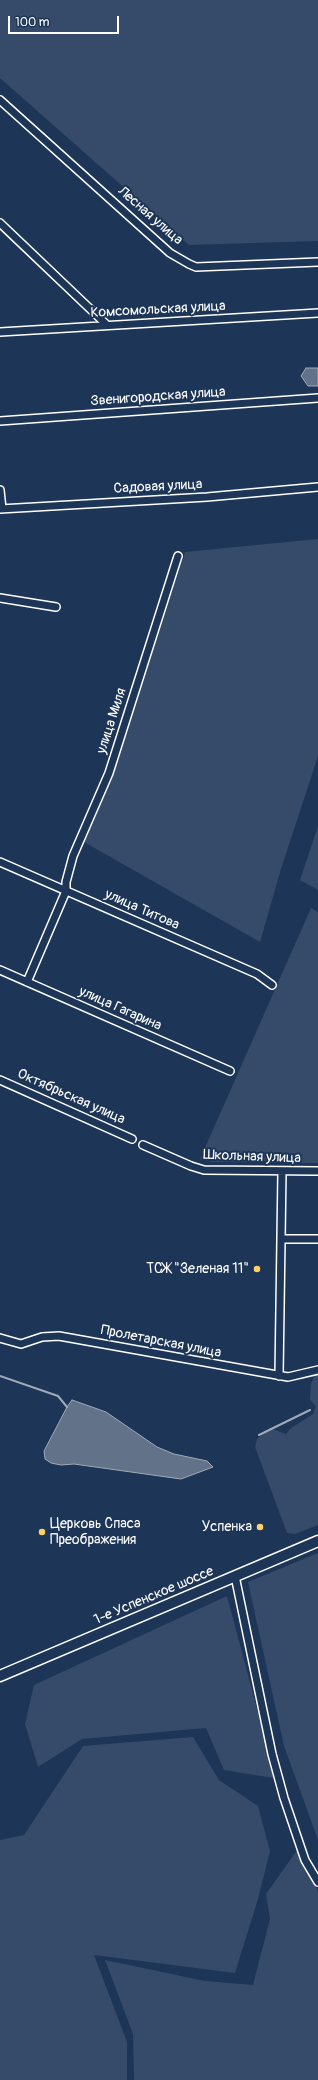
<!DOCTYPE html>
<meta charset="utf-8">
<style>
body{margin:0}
#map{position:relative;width:318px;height:2080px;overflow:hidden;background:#1d3557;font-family:Pangolin,sans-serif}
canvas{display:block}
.scale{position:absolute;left:8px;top:16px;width:111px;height:18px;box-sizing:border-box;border:2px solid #fff;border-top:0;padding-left:5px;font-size:12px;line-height:14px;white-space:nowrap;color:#fff;-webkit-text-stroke:3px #1d3557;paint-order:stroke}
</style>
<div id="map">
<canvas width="318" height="2080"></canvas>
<div class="scale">100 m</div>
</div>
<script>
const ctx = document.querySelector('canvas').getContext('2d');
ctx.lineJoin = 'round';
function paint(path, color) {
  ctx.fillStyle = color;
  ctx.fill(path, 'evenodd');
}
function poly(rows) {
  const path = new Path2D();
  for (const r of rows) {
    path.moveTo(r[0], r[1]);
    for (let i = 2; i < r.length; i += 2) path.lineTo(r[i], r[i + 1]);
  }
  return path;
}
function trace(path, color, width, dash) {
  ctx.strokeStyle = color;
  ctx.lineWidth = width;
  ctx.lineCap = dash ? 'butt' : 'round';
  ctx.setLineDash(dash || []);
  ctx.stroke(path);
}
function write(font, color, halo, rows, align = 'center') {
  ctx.font = font + ' Pangolin,sans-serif';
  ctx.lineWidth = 4;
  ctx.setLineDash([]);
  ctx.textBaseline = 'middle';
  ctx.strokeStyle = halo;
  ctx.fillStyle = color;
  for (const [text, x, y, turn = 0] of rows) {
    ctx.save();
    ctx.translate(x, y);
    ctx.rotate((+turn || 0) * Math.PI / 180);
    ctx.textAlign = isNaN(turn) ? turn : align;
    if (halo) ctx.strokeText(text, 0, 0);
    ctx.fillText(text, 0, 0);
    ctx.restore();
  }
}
paint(poly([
 [0,0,318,0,318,241,189,245,0,78],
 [318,539,318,756,281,869,260,942,84,842,113,776,185,552],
 [318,826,318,890,300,880],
 [311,908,318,912,318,1163,211,1162,200,1159],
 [318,1374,318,1525,295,1534,287,1533,255,1447,257,1439,270,1428,286,1434,291,1428,313,1414,316,1406,310,1400,311,1384,314,1376],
 [318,1553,318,1840,284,1746,248,1582],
 [227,1596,269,1754,280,1779,224,1770,206,1728,82,1739,38,1767,25,1724,34,1685],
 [193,1737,219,1780,258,1806,270,1851,258,1899,235,1973,94,1955,127,2042,127,2080,0,2080,0,1840,24,1835,83,1746],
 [298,1849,318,1891,318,2080,134,2080,133,2034,105,1960,205,1981,253,1985,270,1919,266,1894]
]), '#364b69');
const water = poly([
 [306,368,318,368,318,386,308,386,301,376,306,368],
 [72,1400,106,1412,157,1447,174,1454,207,1461,213,1467,181,1479,74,1464,61,1465,51,1463,45,1459,44,1451,67,1407,72,1400]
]);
paint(water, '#617289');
trace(water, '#a0aab8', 1);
trace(poly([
 [0,1376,58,1396,67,1407],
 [259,1435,310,1410]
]), '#a0aab8', 2);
const street = poly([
 [0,100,170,253,189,264,196,267,318,262],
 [0,223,107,325],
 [0,332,318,313],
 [0,421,318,398],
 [0,490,2,509],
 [0,509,207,497,318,487],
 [0,598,56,607],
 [0,862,257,974,272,985],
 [0,970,230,1071],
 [27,982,66,891,66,882,73,856,109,773,178,556],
 [0,1080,132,1139],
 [143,1145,191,1166,204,1170,318,1171],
 [282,1239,318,1239],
 [0,1338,21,1344,42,1337,59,1336,288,1377,318,1370],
 [279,1376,282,1171],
 [235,1576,272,1754,284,1798,305,1860,318,1882]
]);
const secondary = poly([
 [0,1676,318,1541]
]);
trace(street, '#fff', 10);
trace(secondary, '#fff', 13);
trace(street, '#1d3557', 7);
trace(secondary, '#1d3557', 10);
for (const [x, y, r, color] of [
 [257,1269,4,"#ffd166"],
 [260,1527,4,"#ffd166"],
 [42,1532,4,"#ffd166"]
]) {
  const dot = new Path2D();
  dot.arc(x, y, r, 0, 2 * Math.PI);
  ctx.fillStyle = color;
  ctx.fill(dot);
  trace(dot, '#1d3557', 1.5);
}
write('14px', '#fff', '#1d3557', [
 ["Лесная улица",150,216,41],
 ["Комсомольская улица",158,310,-3],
 ["Звенигородская улица",158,397,-4],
 ["Садовая улица",158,487,-3],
 ["улица Миля",112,721,-72],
 ["улица Титова",142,910,24],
 ["улица Гагарина",120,1009,24],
 ["Октябрьская улица",71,1097,24],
 ["Школьная улица",252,1157,2],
 ["Пролетарская улица",161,1342,11],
 ["1-е Успенское шоссе",154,1596,-23]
]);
write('14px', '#fff', '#1d3557', [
 ["ТСЖ \"Зеленая 11\"",249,1269],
 ["Церковь Спаса",50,1524,"left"],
 ["Преображения",50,1540,"left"],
 ["Успенка",252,1527]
], 'right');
</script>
